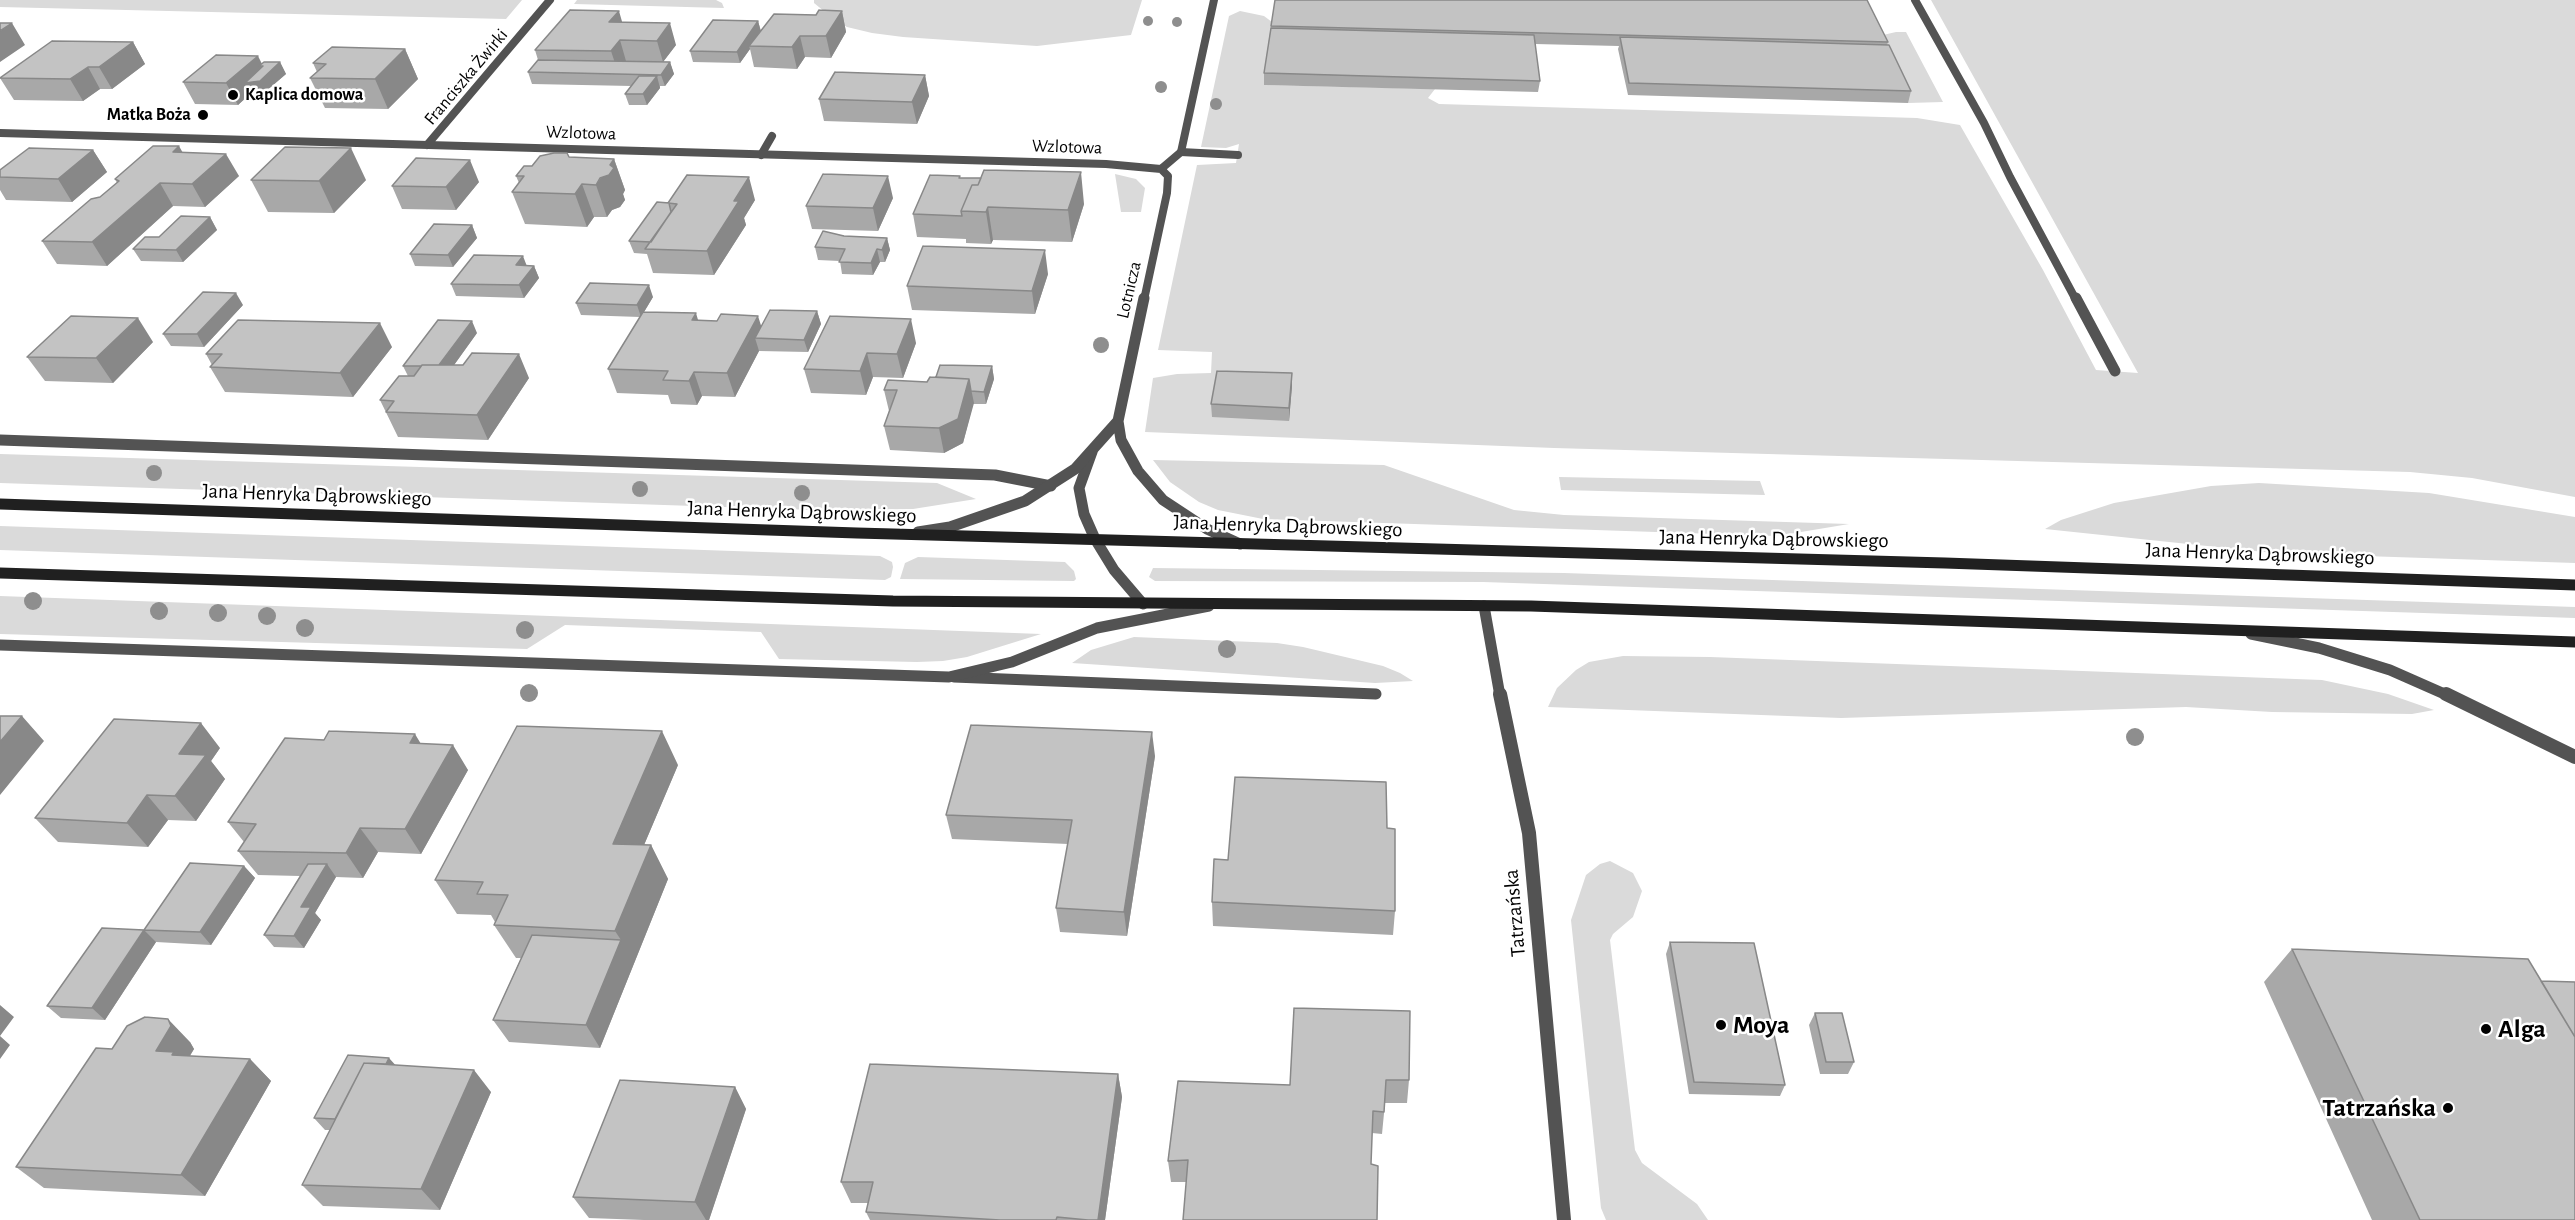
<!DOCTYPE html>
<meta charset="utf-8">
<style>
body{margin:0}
canvas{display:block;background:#fff}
</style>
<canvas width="2575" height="1220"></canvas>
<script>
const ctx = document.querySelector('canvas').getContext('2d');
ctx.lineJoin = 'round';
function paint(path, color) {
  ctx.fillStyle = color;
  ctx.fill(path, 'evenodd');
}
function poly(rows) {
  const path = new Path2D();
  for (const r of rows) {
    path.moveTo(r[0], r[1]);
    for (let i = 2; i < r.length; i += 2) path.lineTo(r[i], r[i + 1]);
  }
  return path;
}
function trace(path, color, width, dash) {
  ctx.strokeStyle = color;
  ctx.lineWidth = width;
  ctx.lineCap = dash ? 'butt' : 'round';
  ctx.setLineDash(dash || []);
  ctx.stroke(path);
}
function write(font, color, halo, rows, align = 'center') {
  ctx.font = font + ' "Alegreya Sans",sans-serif';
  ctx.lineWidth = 5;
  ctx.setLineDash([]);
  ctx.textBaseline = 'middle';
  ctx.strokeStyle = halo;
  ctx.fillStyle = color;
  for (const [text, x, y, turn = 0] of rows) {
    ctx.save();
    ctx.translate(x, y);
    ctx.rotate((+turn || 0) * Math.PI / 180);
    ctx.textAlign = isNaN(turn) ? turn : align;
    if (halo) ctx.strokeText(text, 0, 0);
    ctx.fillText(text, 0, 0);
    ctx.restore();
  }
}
paint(poly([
 [0,0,522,0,506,19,0,7],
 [577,0,716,0,722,3,724,8,574,4],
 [814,0,1142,0,1131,35,1037,46,903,37,872,33,847,27,836,21,814,3],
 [1931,0,2575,0,2575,497,2472,478,2410,472,1554,448,1145,432,1153,378,1177,374,1211,373,1212,352,1158,350,1197,165,1236,163,1239,144,1226,148,1201,147,1229,16,1240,11,1264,16,1272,22,1264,85,1435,89,1428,98,1439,104,1917,118,1960,125,2043,270,2096,370,2138,373],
 [1896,32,1906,32,1943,102,1908,103,1886,56,1883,35],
 [1115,174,1136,179,1145,188,1141,212,1121,212],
 [0,454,937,483,976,499,913,509,815,510,0,483],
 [1153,460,1384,465,1514,510,1564,515,1849,524,1777,536,1263,519,1218,510,1199,502,1170,482],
 [1559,477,1760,481,1765,495,1561,490],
 [2259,483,2429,493,2575,517,2575,563,2274,553,2045,529,2061,520,2114,503,2211,486],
 [0,526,880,556,892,562,893,567,891,577,885,580,0,550],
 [918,557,1065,562,1074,571,1076,579,1074,581,900,579,905,563],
 [1153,568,1564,573,2575,607,2575,618,1483,582,1155,581,1149,577],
 [0,596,880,628,1041,634,967,657,943,661,917,662,779,659,761,632,565,625,527,649,0,634],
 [1134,637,1277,643,1303,647,1383,666,1400,673,1413,681,1375,683,1072,663,1091,650],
 [1623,656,1710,657,2322,680,2388,694,2434,710,2412,714,2272,712,2186,707,1841,718,1548,707,1557,688,1576,670,1589,662],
 [1610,861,1633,873,1642,891,1633,917,1613,934,1610,940,1635,1150,1642,1163,1697,1204,1708,1220,1606,1220,1601,1208,1571,920,1586,875,1600,864]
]), '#dadada');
trace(poly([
 [1915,0,1984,123,2010,177,2076,300],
 [1181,152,1238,155],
 [761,155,772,136]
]), '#535353', 8);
trace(poly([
 [2076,298,2115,371],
 [0,440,995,475,1051,486],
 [1092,452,1079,488,1084,514,1095,539,1114,570,1143,604],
 [2251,634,2319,648,2390,670,2449,696],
 [954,677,1376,694]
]), '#535353', 11);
trace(poly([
 [2446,694,2575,757]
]), '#535353', 14);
trace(poly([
 [0,133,1106,164,1161,169],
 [427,145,550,0],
 [1161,169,1181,152,1214,0],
 [1144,300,1167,193,1168,176,1161,169]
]), '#535353', 8);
trace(poly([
 [1144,298,1118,421,1121,440,1138,471,1163,500,1207,529,1240,544],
 [918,532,950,527,1025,501,1075,469,1118,421],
 [1484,606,1500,696],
 [0,645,949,677,1012,662,1097,628,1209,606]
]), '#535353', 11);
trace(poly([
 [1500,694,1529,833,1564,1220]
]), '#535353', 14);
trace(poly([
 [0,504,857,533,1945,563,2575,585],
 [0,573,893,601,1531,606,2575,642]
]), '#202020', 11);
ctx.fillStyle = '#8e8e8e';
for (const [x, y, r] of [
 [1148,21,5],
 [1177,22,5],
 [1161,87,6],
 [1216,104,6],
 [1101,345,8],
 [154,473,8],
 [640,489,8],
 [802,493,8],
 [33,601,9],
 [159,611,9],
 [218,613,9],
 [267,616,9],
 [305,628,9],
 [525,630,9],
 [1227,649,9],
 [529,693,9],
 [2135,737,9]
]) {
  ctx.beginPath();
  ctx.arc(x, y, r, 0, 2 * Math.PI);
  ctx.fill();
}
paint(poly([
 [842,11,846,32,831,58,805,57,797,69,754,67,750,49,740,63,693,62,690,51,758,21,761,31,816,15],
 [622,22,676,45,663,62,670,62,674,74,665,86,660,86,660,88,647,105,629,105,625,94,632,86,532,84,528,72,538,60,535,50],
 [1271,26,1888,42,1887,45,1911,91,1908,103,1628,95,1618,49,1619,46,1535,44,1540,81,1538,92,1264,85,1264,73],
 [133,42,145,64,112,89,100,89,83,101,14,100,0,78],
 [405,49,418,79,388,109,325,108,310,78,317,72,313,63],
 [280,62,286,74,265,92,250,94,238,105,195,104,183,82,262,64],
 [925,75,929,96,917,124,824,121,819,99],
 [93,150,107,172,72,202,6,200,0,190,0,170],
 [183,152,239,176,205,207,173,206,107,266,57,264,42,241,100,197,117,183,115,179],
 [614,159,625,190,623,194,625,200,620,207,612,210,607,217,594,217,587,227,525,224,512,192,519,183,516,176,532,166],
 [960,178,1084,204,1072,242,993,240,991,244,966,243,966,239,917,237,913,214],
 [251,180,366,180,334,213,268,212],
 [479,182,456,210,402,209,392,186],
 [893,198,878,231,812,229,806,206],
 [755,200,744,218,746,225,714,275,653,273,647,254,634,253,629,241,669,203],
 [210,217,217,230,183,262,141,261,133,249],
 [472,225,477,238,453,267,415,266,410,254],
 [844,236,887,238,890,250,885,262,880,262,873,275,842,274,840,261,818,260,815,247],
 [526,265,534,266,539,278,524,298,456,296,451,284],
 [1048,274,1035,314,912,310,907,286],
 [653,297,644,312,698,321,761,327,817,311,821,324,808,352,759,351,735,397,702,396,697,405,671,404,668,395,617,393,608,369,640,317,581,315,576,303],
 [243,305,204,347,171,346,163,334],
 [830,316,916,343,903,378,873,377,866,395,811,393,804,369],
 [477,333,454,365,529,378,488,440,398,437,380,400,408,376,403,366],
 [153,342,113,383,45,381,27,357],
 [392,347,353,397,225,392,210,367,212,365,206,354],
 [992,366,994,379,986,404,973,404,963,443,944,453,890,450,884,426,889,411,884,390,927,382,936,377],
 [1292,373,1292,386,1289,421,1212,417,1211,404],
 [421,744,468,770,421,854,378,852,363,878,336,877,315,913,321,920,304,948,274,947,264,935,300,876,258,875,238,851,244,842,228,822],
 [220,748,211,761,225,779,196,821,168,820,148,847,58,842,35,818],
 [1155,756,1127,936,1060,932,1056,908,1068,844,952,839,946,815],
 [678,765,644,845,651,845,668,879,600,1048,509,1042,493,1020,521,958,516,958,494,925,495,922,491,915,457,914,435,880],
 [1387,828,1395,911,1393,935,1213,926,1212,902,1228,860],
 [244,866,255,878,211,945,156,942,105,1020,61,1018,47,1006,144,930],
 [1670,942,1785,1085,1780,1096,1689,1094,1666,954],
 [2292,949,2541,981,2575,1220,2372,1220,2264,982],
 [1294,1008,1409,1080,1407,1103,1385,1103,1382,1134,1372,1133,1186,1182,1171,1182,1168,1161,1290,1085],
 [1815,1013,1854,1062,1848,1074,1820,1074,1809,1025],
 [190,1042,194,1049,190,1056,250,1059,271,1081,205,1196,44,1188,16,1167,112,1049],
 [395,1065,491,1092,440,1210,323,1206,302,1185,330,1130,325,1130,314,1118],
 [1118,1074,1122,1097,1105,1220,870,1220,866,1212,868,1203,851,1203,841,1182],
 [735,1087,746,1109,709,1220,644,1220,589,1218,573,1197]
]), '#a8a8a8');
paint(poly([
 [619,11,625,32,609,22],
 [842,11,846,32,831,58,826,36],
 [758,21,761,32,749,46,750,49,740,63,737,52],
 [12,23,25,45,0,62,0,31],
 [670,23,676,45,663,62,657,41],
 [800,36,805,57,797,69,792,47],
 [620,40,626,61,618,72,611,51],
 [133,42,145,64,112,89,99,67],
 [405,49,418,79,388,109,375,79],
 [258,56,267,74,280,62,286,74,265,92,250,94,238,105,226,83],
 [670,62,674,74,665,86,661,75],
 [88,67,100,89,83,101,70,79],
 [925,75,929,96,917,124,912,102],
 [657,76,660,88,647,105,643,94],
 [179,146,192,169,173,152],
 [351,148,366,180,334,213,319,181],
 [93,150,107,172,72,202,58,179],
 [226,154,239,176,205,207,192,184],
 [614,159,625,190,623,194,625,200,620,207,612,210,607,217,596,185],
 [470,160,479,182,456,210,446,187],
 [1081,172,1084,204,1072,242,1068,210],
 [888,176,893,198,878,231,873,208],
 [749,177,755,200,744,218,746,225,714,275,707,251,734,201],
 [160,183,173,206,107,266,92,242],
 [582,184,594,217,587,227,575,194],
 [988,207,993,240,991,244,986,212],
 [210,217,217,230,183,262,176,250],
 [472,225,477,238,453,267,448,255],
 [887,238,890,250,885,262,882,250],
 [877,249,880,262,873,275,871,263],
 [1045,250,1048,274,1035,314,1032,291],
 [523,256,528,269,516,265],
 [534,266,539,278,524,298,519,285],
 [649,285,653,297,641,317,637,305],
 [236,293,243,305,204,347,197,334],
 [817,311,821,324,808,352,804,340],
 [696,313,703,337,692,320],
 [758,316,765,338,755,338,759,351,735,397,727,373],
 [138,318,153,342,113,383,96,358],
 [911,319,916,343,903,378,897,354],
 [472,321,477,333,444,379,438,367],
 [380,323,392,347,353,397,340,373],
 [867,353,873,377,866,395,860,371],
 [519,354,529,378,488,440,477,415],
 [992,366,994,379,986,404,984,392],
 [694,372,702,396,697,405,689,381],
 [1292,373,1292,386,1289,421,1289,408],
 [969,379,974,403,963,443,944,453,939,428],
 [22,716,44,741,0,795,0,742],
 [201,723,220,748,211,761,225,779,196,821,175,796,179,754],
 [662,731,678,765,630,878,613,844],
 [1152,732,1155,756,1127,936,1124,912],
 [415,734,430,759,410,743],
 [453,745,468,770,421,854,405,829],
 [147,795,168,820,148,847,127,823],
 [360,828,378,852,363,878,346,853],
 [651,845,668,879,600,1048,586,1025,621,940,615,931],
 [327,864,336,877,315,913,321,920,304,948,294,936,301,907],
 [244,866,255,878,211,945,200,932],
 [144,930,156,942,105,1020,92,1008],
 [0,1005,14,1017,0,1036,10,1045,0,1059],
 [168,1019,190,1042,194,1049,185,1063,156,1051],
 [389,1058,399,1069,381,1075],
 [250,1059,271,1081,205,1196,181,1175],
 [474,1070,491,1092,440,1210,421,1189],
 [1118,1074,1122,1097,1105,1220,1098,1220],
 [735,1087,746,1109,709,1220,706,1220,695,1202]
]), '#888');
const building = poly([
 [1275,0,1867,0,1888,42,1271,26,1275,0],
 [570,10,619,11,609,22,670,23,657,41,620,40,611,51,535,50,570,10],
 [819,10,842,11,826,36,800,36,792,47,749,46,774,14,816,15,819,10],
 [713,20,758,21,737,52,690,51,713,20],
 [0,23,12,23,0,31,0,23],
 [1271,28,1534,35,1540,81,1264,73,1271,28],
 [1620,37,1889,45,1911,91,1629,83,1620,37],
 [52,41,133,42,99,67,88,67,70,79,0,78,52,41],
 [332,47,405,49,375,79,310,78,326,64,313,63,332,47],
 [216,55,258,56,226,83,183,82,216,55],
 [538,60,670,62,661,75,528,72,538,60],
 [264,62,280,62,260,81,245,83,263,66,259,66,264,62],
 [835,72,925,75,912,102,819,99,835,72],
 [639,76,657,76,643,94,625,94,639,76],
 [153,146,179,146,173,152,226,154,192,184,160,183,92,242,42,241,91,199,100,197,119,181,115,179,153,146],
 [285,147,351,148,319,181,251,180,285,147],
 [29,148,93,150,58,179,0,177,0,170,29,148],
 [554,153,567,153,569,157,614,159,610,165,614,168,609,175,600,178,596,185,582,184,575,194,512,192,524,176,516,176,524,166,532,166,540,156,554,153],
 [416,158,470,160,446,187,392,186,416,158],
 [984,170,1081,172,1068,210,988,207,986,212,961,211,972,185,978,185,984,170],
 [823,174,888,176,873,208,806,206,823,174],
 [687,175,749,177,734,201,739,201,707,251,645,249,677,204,668,203,687,175],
 [930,175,960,176,959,178,981,178,978,185,972,185,961,211,962,216,913,214,930,175],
 [657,202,669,203,671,212,651,242,629,241,657,202],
 [181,216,210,217,176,250,133,249,145,237,159,237,181,216],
 [434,224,472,225,448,255,410,254,434,224],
 [823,231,844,236,887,238,882,250,877,249,871,263,839,262,845,249,815,247,823,231],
 [923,246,1045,250,1032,291,907,286,923,246],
 [474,255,523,256,516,265,534,266,519,285,451,284,474,255],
 [590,283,649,285,637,305,576,303,590,283],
 [203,292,236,293,197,334,163,334,203,292],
 [770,310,817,311,804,340,755,338,770,310],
 [643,312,696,313,692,320,717,321,721,314,758,316,727,373,694,372,689,381,663,380,668,371,608,369,643,312],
 [71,316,138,318,96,358,27,357,71,316],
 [830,316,911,319,897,354,867,353,860,371,804,369,830,316],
 [238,320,380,323,340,373,210,367,222,354,206,354,238,320],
 [438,320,472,321,439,365,422,365,421,366,403,366,438,320],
 [472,353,519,354,477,415,386,412,394,401,380,400,399,376,414,376,422,365,463,365,472,353],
 [940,365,992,366,984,392,971,391,969,379,936,377,940,365],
 [1217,371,1292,373,1289,408,1211,404,1217,371],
 [930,377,969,379,958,419,939,428,884,426,897,390,884,390,888,380,927,382,930,377],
 [0,716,22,716,0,742,0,716],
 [114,719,201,723,179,754,206,755,175,796,147,795,127,823,35,818,114,719],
 [971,725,1152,732,1124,912,1056,908,1072,820,946,815,971,725],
 [517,726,662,731,613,844,651,845,615,931,494,925,508,895,477,894,483,882,435,880,517,726],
 [329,731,415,734,410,743,453,745,405,829,360,828,346,853,238,851,256,824,228,822,285,738,324,740,329,731],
 [1235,777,1386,782,1387,828,1395,829,1395,911,1212,902,1214,859,1228,860,1235,777],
 [190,863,244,866,200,932,144,930,190,863],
 [308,864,327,864,301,907,311,907,294,936,264,935,308,864],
 [102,928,144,930,92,1008,47,1006,102,928],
 [532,935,621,940,586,1025,493,1020,532,935],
 [1670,942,1754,943,1785,1085,1694,1082,1670,942],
 [2292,949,2528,959,2575,1037,2575,1220,2420,1220,2292,949],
 [2541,981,2575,982,2575,1037,2541,981],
 [1294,1008,1410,1011,1409,1080,1386,1080,1384,1112,1373,1111,1371,1164,1378,1166,1377,1220,1183,1220,1188,1160,1168,1161,1178,1081,1290,1085,1294,1008],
 [1815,1013,1842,1013,1854,1062,1826,1062,1815,1013],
 [145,1017,168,1019,171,1026,156,1051,174,1052,172,1055,250,1059,181,1175,16,1167,96,1048,112,1049,127,1026,145,1017],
 [348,1055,389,1058,386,1064,364,1063,335,1119,314,1118,348,1055],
 [364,1063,474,1070,421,1189,302,1185,364,1063],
 [870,1064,1118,1074,1098,1220,1088,1220,1057,1217,1056,1220,1000,1220,866,1212,873,1182,841,1182,870,1064],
 [620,1080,735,1087,695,1202,573,1197,620,1080]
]);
paint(building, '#c3c3c3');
trace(building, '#888', 1.5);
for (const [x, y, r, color] of [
 [233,95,6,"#000"],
 [203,115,6,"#000"],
 [1721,1025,6,"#000"],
 [2486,1029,6,"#000"],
 [2448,1108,6,"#000"]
]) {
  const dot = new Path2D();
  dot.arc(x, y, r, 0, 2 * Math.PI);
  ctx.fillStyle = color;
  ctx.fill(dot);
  trace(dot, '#fff', 2);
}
write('18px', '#000', '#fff', [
 ["Franciszka Żwirki",466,77,-50],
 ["Wzlotowa",581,133,2],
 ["Wzlotowa",1067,147,2],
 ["Lotnicza",1129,290,-77]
]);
write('bold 18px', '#000', '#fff', [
 ["Kaplica domowa",245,95],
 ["Matka Boża",191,115,"right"]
], 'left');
write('21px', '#000', '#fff', [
 ["Jana Henryka Dąbrowskiego",317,495,2],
 ["Jana Henryka Dąbrowskiego",802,512,2],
 ["Jana Henryka Dąbrowskiego",1288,526,2],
 ["Jana Henryka Dąbrowskiego",1774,539,1],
 ["Jana Henryka Dąbrowskiego",2260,554,2],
 ["Tatrzańska",1515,913,-95]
]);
write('bold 26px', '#000', '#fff', [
 ["Moya",1733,1025],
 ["Alga",2498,1029],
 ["Tatrzańska",2436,1108,"right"]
], 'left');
</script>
